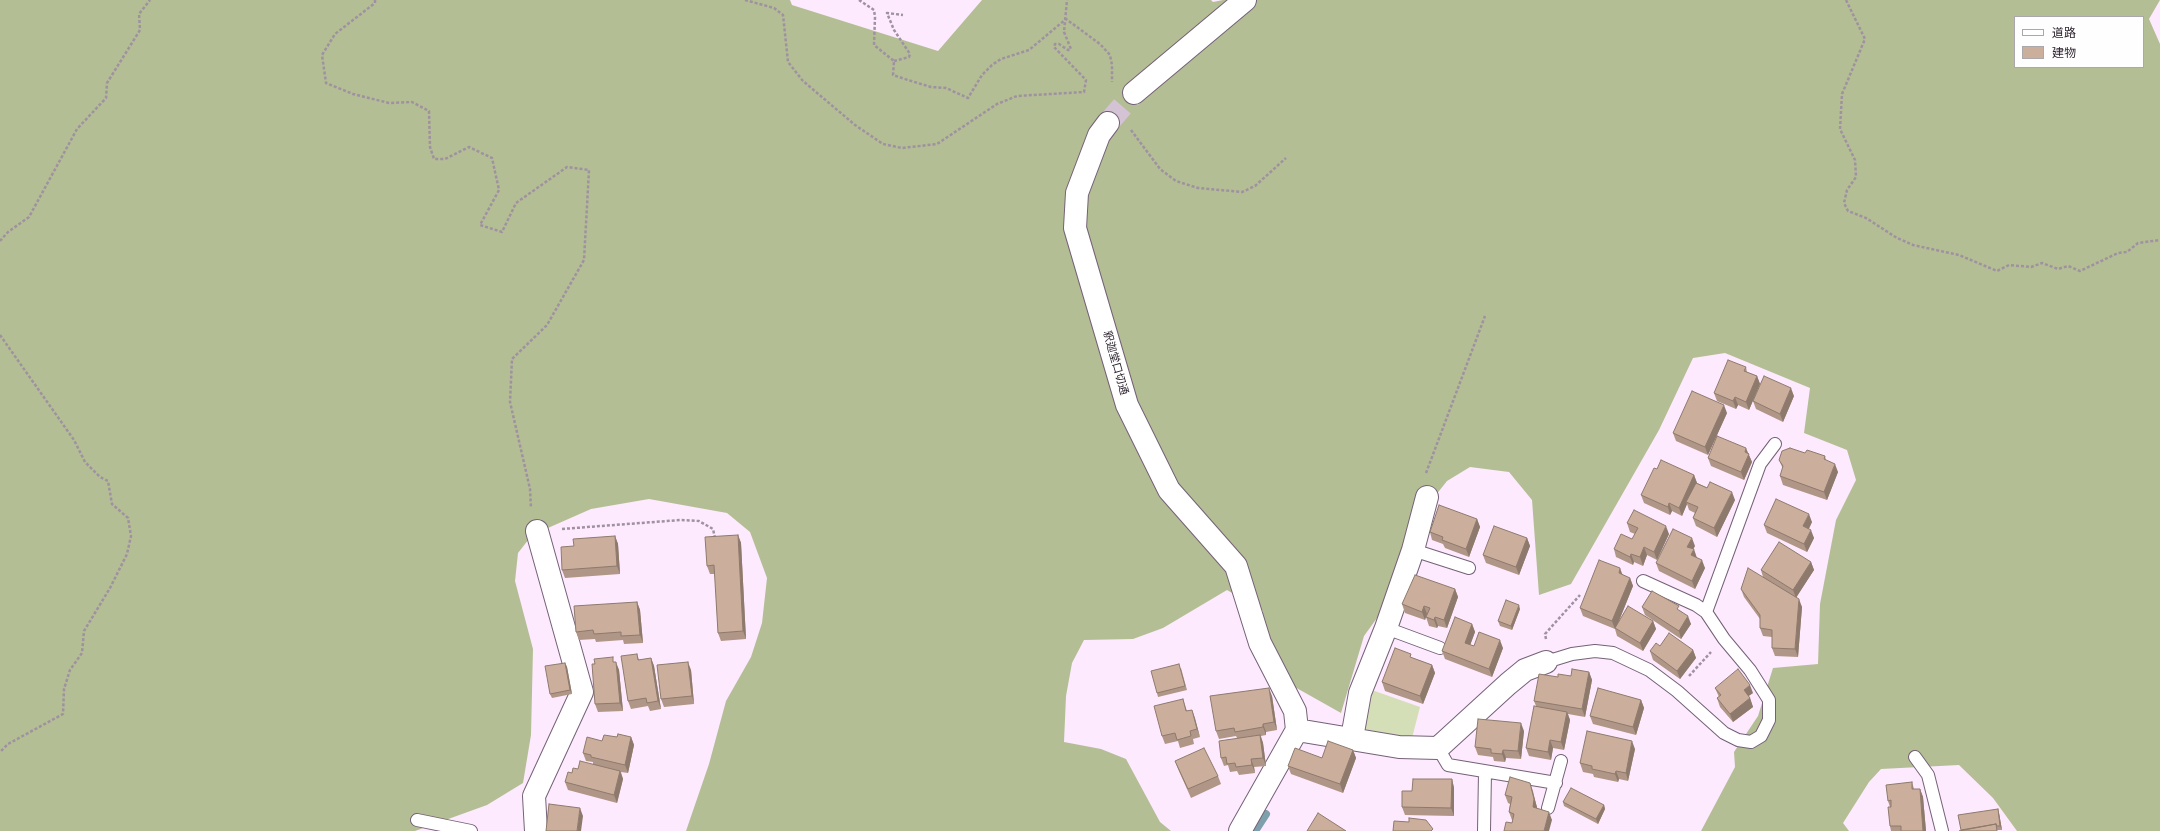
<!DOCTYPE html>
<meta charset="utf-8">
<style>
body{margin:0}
#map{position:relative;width:2160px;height:831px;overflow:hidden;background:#fdeafe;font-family:Signika,"Noto Sans JP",sans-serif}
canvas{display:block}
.legend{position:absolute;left:2014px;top:16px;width:130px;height:52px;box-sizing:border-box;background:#fefefe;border:1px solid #aba7ab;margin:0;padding:5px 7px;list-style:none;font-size:12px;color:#2e252f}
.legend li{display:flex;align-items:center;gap:8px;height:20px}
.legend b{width:20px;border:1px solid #aba7ab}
</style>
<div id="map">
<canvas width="2160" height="831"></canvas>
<ul class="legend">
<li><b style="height:5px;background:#fff"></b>道路</li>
<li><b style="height:11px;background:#cbaf9c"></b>建物</li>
</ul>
</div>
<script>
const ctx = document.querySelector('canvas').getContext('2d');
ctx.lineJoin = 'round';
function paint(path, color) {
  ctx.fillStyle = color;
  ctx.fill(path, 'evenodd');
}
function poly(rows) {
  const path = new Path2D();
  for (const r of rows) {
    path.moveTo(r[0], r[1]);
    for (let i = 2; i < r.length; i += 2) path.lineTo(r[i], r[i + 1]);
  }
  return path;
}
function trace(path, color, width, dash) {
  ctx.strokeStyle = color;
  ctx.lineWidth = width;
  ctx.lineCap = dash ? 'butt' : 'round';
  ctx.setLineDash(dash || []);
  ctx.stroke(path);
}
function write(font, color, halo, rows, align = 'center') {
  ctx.font = font + ' Signika,"Noto Sans JP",sans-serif';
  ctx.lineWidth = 3;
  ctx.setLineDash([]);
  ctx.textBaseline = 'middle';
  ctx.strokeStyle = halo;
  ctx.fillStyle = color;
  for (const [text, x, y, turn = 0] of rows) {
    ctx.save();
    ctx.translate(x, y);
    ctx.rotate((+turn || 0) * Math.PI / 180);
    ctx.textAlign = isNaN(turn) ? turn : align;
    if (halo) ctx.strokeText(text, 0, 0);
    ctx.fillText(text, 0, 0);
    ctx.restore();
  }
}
paint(poly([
 [1369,689,1420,707,1412,738,1363,729]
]), '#d5dfb7');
paint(poly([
 [0,0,790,0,792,5,938,51,982,0,1211,0,1213,2,1223,0,2160,0,2149,19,2160,44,2160,831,2017,831,1993,798,1959,765,1881,769,1869,782,1843,823,1849,831,1701,831,1735,767,1734,752,1758,716,1773,668,1818,664,1820,604,1836,520,1856,480,1847,450,1804,433,1810,388,1725,353,1693,358,1659,430,1571,584,1539,595,1532,500,1509,472,1470,467,1447,481,1408,530,1385,607,1364,636,1341,713,1293,686,1263,632,1263,611,1227,590,1163,628,1133,639,1084,640,1072,663,1066,696,1064,742,1101,749,1126,759,1160,822,1171,831,686,831,709,764,726,701,751,657,762,623,767,578,750,532,727,513,649,499,591,509,532,535,518,553,515,581,533,649,531,735,523,783,487,805,415,831,0,831],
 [2015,17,2143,17,2143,67,2015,67]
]), '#b4be95');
trace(poly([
 [1255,831,1266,814]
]), '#7ea0ac', 8);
trace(poly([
 [1108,123,1134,93]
]), '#d4c3d5', 22, [22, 11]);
const lane = poly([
 [1413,550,1469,568],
 [1643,581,1696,605,1706,612],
 [1386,628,1440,648],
 [1546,662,1572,654,1595,651,1613,653,1649,670,1677,691,1724,733,1738,740,1751,742,1761,736,1769,720,1769,700,1750,670,1724,639,1706,612,1760,464,1775,444],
 [1438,748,1448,765,1556,783],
 [1915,757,1928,775,1942,831],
 [1548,808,1561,761],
 [417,820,471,831],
 [1484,831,1485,772]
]);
const street = poly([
 [1134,93,1245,0],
 [1108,123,1099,135,1077,193,1075,228,1127,405,1169,490,1236,566,1260,643,1295,711,1297,730,1240,831],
 [1297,730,1399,747,1438,748,1508,684,1525,670,1546,662],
 [1352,738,1360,693,1386,628,1413,550,1427,497],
 [536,831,534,796,582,692,537,531]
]);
trace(lane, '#756177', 14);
trace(street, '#756177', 24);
trace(poly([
 [375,0,375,3,335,34,322,55,326,83,353,94,389,103,412,102,429,111,430,147,434,159,445,159,469,147,492,158,499,190,480,225,502,232,516,203,567,167,589,170,584,260,547,325,512,359,510,402,530,489,531,508],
 [745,0,774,8,783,15,788,62,803,81,855,125,883,144,902,148,937,144,997,104,1017,96,1084,92,1086,80,1054,47,1055,44,1059,44,1068,50,1071,49,1064,32,1067,0],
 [859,0,874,10,875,17,874,45,894,61,893,75,908,80,931,87,946,88,968,98,982,75,992,65,1001,59,1029,50,1066,19,1100,44,1110,55,1112,65,1112,82],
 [1846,0,1865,39,1842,94,1840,129,1855,160,1856,177,1847,190,1844,203,1848,211,1866,218,1897,238,1913,245,1959,255,1997,271,2009,265,2031,267,2042,263,2058,269,2068,266,2080,271,2118,253,2127,252,2138,243,2160,240],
 [894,61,909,57,910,54,894,30,887,13,903,15],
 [1131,130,1160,169,1176,181,1198,188,1242,192,1255,186,1286,158],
 [0,241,8,232,29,217,77,129,106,98,107,83,140,30,139,14,150,0],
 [0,335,74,440,85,462,100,477,108,481,112,504,128,518,131,536,127,554,110,588,84,631,82,653,70,670,64,689,63,714,8,744,0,752],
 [1426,473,1485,316],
 [562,529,680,520,699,521,713,529,715,538],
 [1546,639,1545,634,1580,595],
 [1689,676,1711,652]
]), '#9f91a0', 2.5, [3, 2]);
trace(lane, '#fff', 12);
trace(street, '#fff', 22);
paint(poly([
 [1746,367,1747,372,1757,376,1760,384,1749,410,1738,405,1736,409,1717,401,1714,393],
 [1794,396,1783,422,1756,409,1753,401],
 [1727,413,1708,455,1676,441,1673,433],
 [1748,453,1752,462,1744,480,1711,466,1708,458],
 [1805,453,1825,456,1826,460,1838,472,1827,500,1783,485,1780,476,1783,469,1779,460],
 [1657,469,1694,475,1697,483,1735,500,1717,537,1696,526,1693,518,1695,513,1689,510,1687,504,1682,516,1672,511,1670,515,1644,503,1641,495],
 [1477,519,1480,527,1469,557,1445,548,1443,544,1432,540,1430,532],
 [1812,522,1809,529,1814,538,1807,552,1767,533,1764,525],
 [1627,523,1669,534,1657,560,1647,555,1643,566,1634,562,1633,565,1616,557,1614,549,1632,539,1635,534,1630,532],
 [738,535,741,543,746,639,721,641,718,633,715,574,710,574,707,566],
 [615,536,618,544,620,574,565,578,562,570,574,546],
 [1527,538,1530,546,1519,575,1486,563,1483,555],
 [1695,546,1693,549,1696,557,1705,568,1695,589,1659,571,1656,563],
 [1811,562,1814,570,1796,597,1802,607,1798,657,1775,656,1772,648,1772,637,1763,636,1760,628,1760,619,1744,597,1741,589,1763,577,1761,570],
 [1623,575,1630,578,1633,586,1619,621,1653,621,1656,629,1643,651,1617,636,1615,629,1583,616,1580,608],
 [1455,589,1458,597,1447,628,1438,626,1437,628,1429,626,1426,617,1428,614,1427,614,1425,620,1405,613,1402,604],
 [637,602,640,610,643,643,624,644,623,640,596,642,595,639,579,640,576,632],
 [1642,607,1681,611,1691,624,1681,639,1645,615],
 [1520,609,1512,630,1500,626,1498,621],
 [1472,624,1475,632,1470,645,1474,646,1503,648,1492,677,1445,659,1442,651],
 [1660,646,1693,650,1696,658,1680,679,1653,660,1650,651],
 [637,654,639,660,651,658,654,666,661,709,650,711,648,706,631,709,628,701],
 [1413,658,1432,665,1435,673,1423,704,1385,691,1382,682],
 [615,662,619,670,623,711,598,712,595,704],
 [565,663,567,667,572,694,552,698,550,694],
 [1181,668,1187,690,1158,697,1157,693],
 [691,670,694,704,664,707,661,699],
 [1589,672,1592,680,1585,717,1568,714,1570,720,1564,750,1553,748,1551,760,1529,756,1526,748,1536,706,1534,701,1558,677,1571,676],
 [1715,688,1753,693,1748,696,1750,698,1753,707,1733,722,1720,707,1717,698,1719,697],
 [1272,696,1277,730,1266,732,1266,735,1261,736,1263,743,1266,766,1254,767,1255,773,1239,775,1237,771,1230,772,1228,765,1224,766,1221,758,1237,738,1236,736,1219,739,1216,731],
 [1183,699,1187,711,1192,710,1200,737,1193,739,1194,744,1180,748,1178,741,1165,744,1162,736],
 [1641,700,1644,708,1636,735,1593,724,1590,716],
 [1524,731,1521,759,1506,758,1505,762,1494,761,1493,757,1478,755,1475,747],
 [617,737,631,737,634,745,628,773,621,772,623,779,617,803,568,790,565,782,572,773,578,769,593,764,593,762,586,761,583,753,602,741],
 [1635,749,1628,781,1619,779,1618,782,1594,777,1593,774,1583,772,1580,763],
 [1353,750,1356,758,1343,793,1291,774,1288,766],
 [1175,761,1218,776,1221,784,1191,798,1178,769],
 [1452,779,1454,788,1454,816,1405,815,1402,807,1412,791],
 [1912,782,1914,789,1920,789,1923,797,1926,831,1891,831,1890,826,1890,807,1888,801],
 [1530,783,1533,791,1537,808,1552,820,1512,823,1513,820,1512,820,1509,812,1510,804,1508,803,1505,795],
 [1563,802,1604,805,1605,809,1598,824,1564,806],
 [1998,809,1999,813,2002,830,1961,830]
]), '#af9686');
paint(poly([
 [1757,376,1760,384,1749,410,1746,402],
 [1791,388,1794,396,1783,422,1780,414],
 [1735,397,1738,405,1736,409,1733,401],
 [1724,405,1727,413,1708,455,1705,447],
 [1746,448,1752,462,1744,480,1741,472,1745,452],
 [1835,464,1838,472,1827,500,1824,492],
 [1694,475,1697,483,1686,502,1687,504,1682,516,1679,508],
 [1732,492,1735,500,1717,537,1714,528],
 [1669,503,1672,511,1670,515,1668,507],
 [1809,514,1812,522,1806,534,1803,526],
 [1477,519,1480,527,1469,557,1466,549],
 [1666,526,1669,534,1657,560,1654,552],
 [1811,530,1814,538,1807,552,1804,544],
 [738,535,741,543,746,639,743,631],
 [615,536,618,544,620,574,617,566],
 [1527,538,1530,546,1519,575,1516,567],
 [1692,538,1695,546,1690,555,1687,547],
 [1644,547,1647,555,1643,566,1640,557],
 [1694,549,1697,558,1691,555],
 [1631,554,1634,562,1633,565,1630,557],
 [1702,560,1705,568,1695,589,1692,581],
 [1811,562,1814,570,1796,598,1793,590],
 [1620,568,1623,576,1619,573],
 [1630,578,1633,586,1616,628,1615,628,1615,629,1612,621],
 [1455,589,1458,597,1447,628,1444,620],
 [1799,599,1802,607,1798,657,1795,649],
 [637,602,640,610,643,643,640,635],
 [1519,605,1520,609,1512,630,1511,626],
 [1424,606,1427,614,1425,620,1422,612],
 [1688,616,1691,624,1681,639,1679,631],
 [1435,617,1438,626,1437,628,1434,620],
 [1653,621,1656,629,1643,651,1640,643],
 [1472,624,1475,632,1468,651,1465,643],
 [1500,640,1503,648,1492,677,1489,669],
 [1693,650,1696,658,1680,679,1677,671],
 [651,658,654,666,661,709,658,701],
 [616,662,619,670,623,711,620,703],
 [688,662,691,670,694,704,692,696],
 [565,663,567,667,572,694,570,690],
 [1432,665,1435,673,1423,704,1420,696],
 [1589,672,1592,680,1585,717,1582,709],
 [1750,685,1753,693,1746,698,1744,690],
 [1269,688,1272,696,1277,730,1274,722],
 [1750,698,1753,707,1733,722,1730,714],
 [1641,700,1644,708,1636,735,1633,727],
 [1192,710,1195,718,1200,737,1197,729],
 [1567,712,1570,720,1564,750,1561,742],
 [1521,723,1524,731,1521,759,1518,751],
 [1263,724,1266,732,1266,735,1263,727],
 [1260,735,1263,743,1266,766,1263,758],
 [631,737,634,745,628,773,625,765],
 [1550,740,1553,748,1551,760,1548,752],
 [1632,741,1635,749,1628,781,1626,773],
 [1353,750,1356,758,1343,793,1340,784],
 [1503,750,1506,758,1505,762,1502,754],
 [1251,759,1254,767,1255,773,1252,765],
 [620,771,623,779,617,803,614,795],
 [1616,771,1619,779,1618,782,1615,774],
 [1452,779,1454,788,1454,816,1451,808],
 [1530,783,1537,807,1536,815,1533,807],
 [1920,789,1923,797,1926,831,1923,831],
 [1604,805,1605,809,1598,824,1596,819],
 [580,808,583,816,581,831,577,831],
 [1998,809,1999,813,2002,830,2000,826],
 [1549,812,1552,820,1549,831,1544,831]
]), '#8e7a6d');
const building = poly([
 [1728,360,1746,367,1744,371,1757,376,1746,402,1735,397,1733,401,1714,393,1728,360],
 [1764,376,1791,388,1780,414,1753,401,1764,376],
 [1692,391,1724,405,1705,447,1673,433,1692,391],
 [1717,436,1746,448,1745,452,1749,454,1741,472,1708,458,1717,436],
 [1790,448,1805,453,1807,450,1825,456,1824,459,1835,464,1824,492,1780,476,1783,466,1779,460,1782,451,1790,448],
 [1661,460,1694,475,1679,508,1669,503,1668,507,1641,495,1654,468,1657,469,1661,460],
 [1710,482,1732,492,1714,528,1693,518,1698,507,1686,502,1696,483,1707,488,1710,482],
 [1776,499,1809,514,1803,526,1811,530,1804,544,1764,525,1776,499],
 [1439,505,1477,519,1466,549,1442,540,1443,537,1430,532,1439,505],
 [1634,510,1666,526,1654,552,1644,547,1640,557,1631,554,1630,557,1614,549,1621,534,1632,539,1638,528,1627,523,1634,510],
 [1494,526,1527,538,1516,567,1483,555,1494,526],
 [1673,529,1692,538,1687,547,1694,549,1691,555,1702,560,1692,581,1656,563,1673,529],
 [738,535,743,631,718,633,714,565,707,566,705,537,738,535],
 [615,536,617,566,562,570,561,547,574,546,573,539,615,536],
 [1779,542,1811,562,1793,590,1761,570,1779,542],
 [1599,560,1620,568,1619,573,1630,578,1612,621,1580,608,1599,560],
 [1748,568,1799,599,1795,649,1772,648,1772,630,1760,628,1760,615,1741,589,1748,568],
 [1415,575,1455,589,1444,620,1435,617,1434,620,1426,617,1430,608,1424,606,1422,612,1402,604,1415,575],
 [1652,591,1679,606,1677,609,1688,616,1679,631,1642,607,1652,591],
 [1506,600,1519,605,1511,626,1498,621,1506,600],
 [637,602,640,635,621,636,621,632,594,634,593,630,576,632,574,606,637,602],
 [1628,606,1653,621,1640,643,1615,628,1628,606],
 [1455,617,1472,624,1465,643,1474,646,1479,632,1500,640,1489,669,1442,651,1455,617],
 [1669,633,1693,650,1677,671,1650,651,1656,643,1660,646,1669,633],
 [1395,648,1411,654,1410,657,1432,665,1420,696,1382,682,1395,648],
 [637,654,638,660,651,658,658,701,647,703,646,698,628,701,621,656,637,654],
 [613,657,613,662,616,662,620,703,595,704,592,664,595,664,594,659,613,657],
 [688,662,692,696,661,699,657,665,688,662],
 [565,663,570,690,550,694,545,666,565,663],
 [1179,664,1185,686,1157,693,1151,671,1179,664],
 [1572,669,1589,672,1582,709,1534,701,1539,674,1558,677,1558,674,1571,676,1572,669],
 [1738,669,1750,685,1744,690,1750,698,1730,714,1717,698,1721,695,1715,688,1738,669],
 [1269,688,1274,722,1263,724,1263,727,1235,732,1234,728,1216,731,1210,696,1269,688],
 [1598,688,1641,700,1633,727,1590,716,1598,688],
 [1183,699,1186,711,1192,710,1197,729,1190,731,1191,736,1177,740,1175,733,1162,736,1154,706,1183,699],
 [1534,706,1567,712,1561,742,1550,740,1548,752,1526,748,1534,706],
 [1478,719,1521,723,1518,751,1503,750,1502,754,1491,753,1491,749,1475,747,1478,719],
 [1587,731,1632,741,1626,773,1616,771,1615,774,1592,769,1592,766,1580,763,1587,731],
 [618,734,631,737,625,765,591,757,591,755,583,753,587,737,602,741,604,735,617,737,618,734],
 [1260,735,1263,758,1251,759,1252,765,1236,767,1235,763,1227,764,1226,757,1221,758,1219,741,1260,735],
 [1328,741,1353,750,1340,784,1288,766,1295,748,1322,758,1328,741],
 [1204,748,1218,776,1188,789,1175,761,1204,748],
 [580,761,620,771,614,795,565,782,568,772,572,773,573,768,578,769,580,761],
 [1510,777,1530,783,1534,799,1533,807,1549,812,1544,831,1504,831,1506,822,1512,823,1514,814,1509,812,1512,797,1505,795,1510,777],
 [1413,779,1452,779,1451,808,1402,807,1402,791,1412,791,1413,779],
 [1912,782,1912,789,1920,789,1923,831,1901,831,1901,826,1890,826,1888,807,1891,807,1891,800,1888,801,1886,785,1912,782],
 [1571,788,1604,805,1596,819,1563,802,1571,788],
 [549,804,580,808,577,831,546,831,549,804],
 [1998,809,2000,826,1997,826,1996,824,1961,830,1958,815,1998,809],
 [1318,813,1346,831,1307,831,1318,813],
 [1409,818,1426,820,1433,829,1431,831,1393,831,1394,821,1409,822,1409,818],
 [1996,824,1997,831,1959,831,1996,824]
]);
paint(building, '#cbaf9c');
trace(building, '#8e7a6d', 1);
write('11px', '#2e252f', '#fefefe', [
 ["釈迦堂口切通",1115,363,74]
]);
</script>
